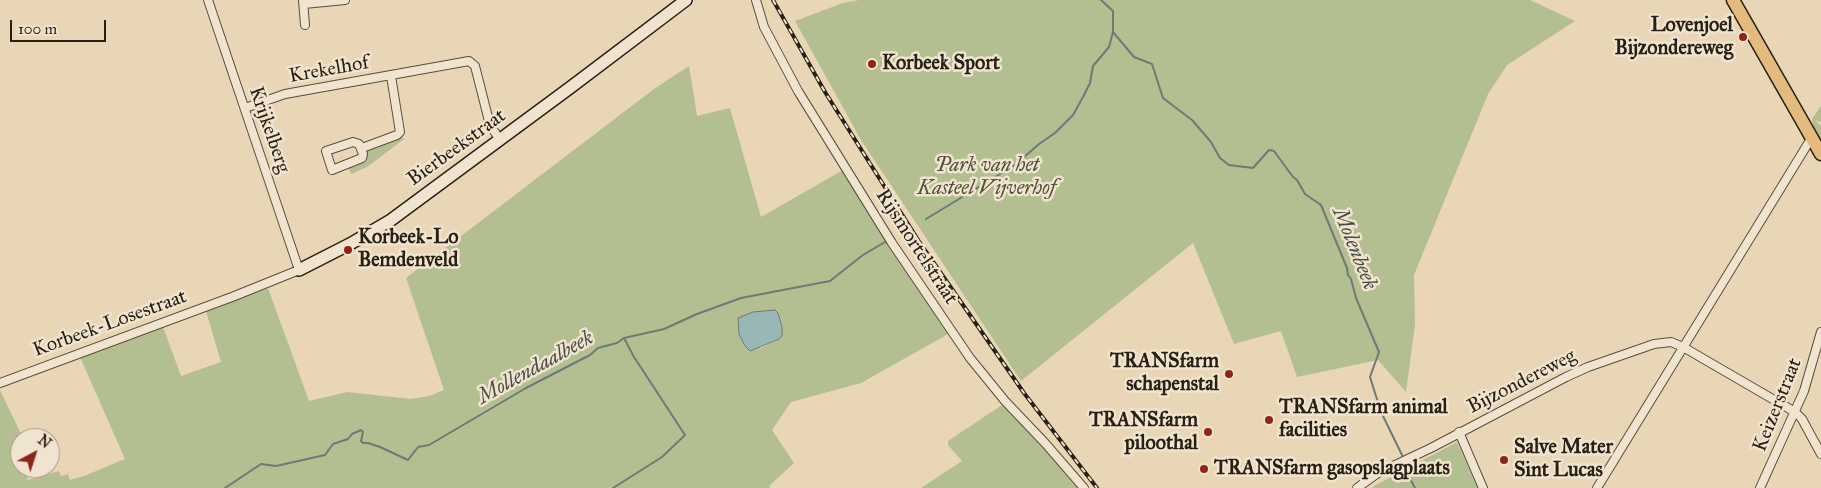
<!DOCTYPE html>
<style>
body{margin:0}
#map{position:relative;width:1821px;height:488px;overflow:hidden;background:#e8d6b7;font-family:"IM FELL Great Primer",serif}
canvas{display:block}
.north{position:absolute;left:10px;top:428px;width:50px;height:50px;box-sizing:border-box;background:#f0e4d0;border:1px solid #a09685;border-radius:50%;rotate:40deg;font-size:14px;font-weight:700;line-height:20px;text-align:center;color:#292014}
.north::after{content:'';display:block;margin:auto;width:18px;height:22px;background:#8f2418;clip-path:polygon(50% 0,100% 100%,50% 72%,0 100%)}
.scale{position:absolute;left:10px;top:20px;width:96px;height:22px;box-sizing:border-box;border:2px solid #292014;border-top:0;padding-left:6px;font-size:15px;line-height:18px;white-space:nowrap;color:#292014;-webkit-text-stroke:4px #f0e4d0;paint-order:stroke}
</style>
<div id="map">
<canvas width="1821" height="488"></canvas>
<div class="north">N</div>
<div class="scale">100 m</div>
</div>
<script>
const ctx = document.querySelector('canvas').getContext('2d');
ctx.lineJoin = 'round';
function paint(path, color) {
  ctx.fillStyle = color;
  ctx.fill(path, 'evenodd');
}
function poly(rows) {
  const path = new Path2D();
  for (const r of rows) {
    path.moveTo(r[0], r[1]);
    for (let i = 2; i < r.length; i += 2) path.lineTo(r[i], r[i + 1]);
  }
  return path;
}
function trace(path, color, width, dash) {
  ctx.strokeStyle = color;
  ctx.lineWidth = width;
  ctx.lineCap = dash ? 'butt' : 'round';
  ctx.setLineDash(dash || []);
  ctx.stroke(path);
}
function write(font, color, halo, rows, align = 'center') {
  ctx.font = font + ' "IM FELL Great Primer",serif';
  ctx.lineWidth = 5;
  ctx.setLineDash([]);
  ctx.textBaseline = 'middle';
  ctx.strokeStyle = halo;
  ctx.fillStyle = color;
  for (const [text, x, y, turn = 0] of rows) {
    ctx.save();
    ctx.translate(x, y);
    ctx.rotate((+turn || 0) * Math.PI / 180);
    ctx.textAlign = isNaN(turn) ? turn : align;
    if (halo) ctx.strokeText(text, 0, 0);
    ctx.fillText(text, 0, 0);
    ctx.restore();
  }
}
paint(poly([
 [859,0,1530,0,1575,21,1507,65,1488,94,1414,275,1415,324,1406,392,1378,360,1297,377,1281,331,1234,344,1193,243,1021,381,861,140,795,21,843,3],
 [689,66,697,116,730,108,761,217,843,170,950,333,861,383,791,402,772,430,794,463,769,486,770,488,0,488,0,390,22,436,17,444,20,454,20,468,24,468,28,480,59,471,61,476,68,474,70,480,84,476,125,459,80,357,163,327,181,376,221,362,206,311,268,288,309,401,347,392,411,399,429,396,444,390,406,278,654,89],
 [738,318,779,339,761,348,745,346,739,334],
 [1821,106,1821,122,1815,120,1821,126,1821,139,1814,128,1812,119],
 [403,137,404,139,367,167,351,174,348,166,367,159,365,152],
 [1002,405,1008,405,1080,488,921,488,962,461,948,445,948,441],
 [1457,442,1478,488,1372,488,1374,486]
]), '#b3be91');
const water = poly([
 [775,310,778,313,782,327,782,336,779,339,750,351,745,346,739,334,738,318,753,312,775,310]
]);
paint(water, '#9ab7b8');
trace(water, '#6d7b76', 1);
trace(poly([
 [1101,0,1113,11,1113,32,1134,57,1152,64,1163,98,1192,120,1211,142,1220,158,1229,165,1253,168,1269,150,1274,151,1293,177,1297,180,1305,194,1321,205,1347,268,1348,275,1351,279,1356,298,1379,352,1370,377,1381,412,1403,457],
 [926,219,1015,165,1039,144,1055,133,1073,115,1083,97,1090,83,1093,66,1109,47,1113,32],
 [1408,475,1415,488],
 [225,488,261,464,276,466,325,455,333,444,348,439,352,434,361,430,363,432,361,441,363,443,368,443,380,447,408,460,418,447,429,445,526,388,590,355,598,348,617,343,624,338,664,329,697,314,741,298,830,281,863,255,885,242],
 [613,488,662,457,685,435,634,357,624,338]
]), '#6d7b76', 2);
const street = poly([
 [303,0,305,25],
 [756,0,764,27,798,91,892,243,970,358,1005,401,1045,443,1084,488],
 [304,4,345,0],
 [245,108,285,94,469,61,475,66,490,125,500,140],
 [353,142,359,144,363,154,362,158,332,170,326,151,353,142],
 [362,148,397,135,400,132,391,76],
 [0,383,232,297,299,270,208,0],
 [1459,432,1483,488],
 [1357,488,1378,473,1431,448,1566,377,1588,367,1654,344,1671,342,1683,347,1795,412,1802,419,1821,454],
 [1597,488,1812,137],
 [1760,488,1804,391,1821,332]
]);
const secondary = poly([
 [299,270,350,244,391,220,571,87,686,0]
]);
const primary = poly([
 [1733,0,1821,154]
]);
trace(street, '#594e3d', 10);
trace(secondary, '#292014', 14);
trace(primary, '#292014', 15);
trace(street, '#f0e4d0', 8);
trace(secondary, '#f0e4d0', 11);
trace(primary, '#e4bb7c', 12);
const rail = poly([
 [773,0,825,92,920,243,1024,393,1097,488]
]);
trace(rail, '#292014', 4);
trace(rail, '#f0e4d0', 2, [5.5]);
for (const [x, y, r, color] of [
 [1743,37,5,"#8f2418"],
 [872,64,5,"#8f2418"],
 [348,250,5,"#8f2418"],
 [1229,374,5,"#8f2418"],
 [1269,420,5,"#8f2418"],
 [1208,432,5,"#8f2418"],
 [1504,460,5,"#8f2418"],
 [1204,469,5,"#8f2418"]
]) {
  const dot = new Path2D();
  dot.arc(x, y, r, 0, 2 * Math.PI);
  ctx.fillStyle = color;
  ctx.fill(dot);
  trace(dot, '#f0e4d0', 2);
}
write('bold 20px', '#292014', '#f0e4d0', [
 ["Lovenjoel",1733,26,"right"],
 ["Bijzondereweg",1733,49,"right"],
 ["Korbeek Sport",882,64],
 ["Korbeek-Lo",358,238],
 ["Bemdenveld",358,261],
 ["TRANSfarm",1219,362,"right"],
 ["schapenstal",1219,385,"right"],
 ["TRANSfarm animal",1279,408],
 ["facilities",1279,431],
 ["TRANSfarm",1198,421,"right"],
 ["piloothal",1198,444,"right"],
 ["Salve Mater",1514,448],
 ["Sint Lucas",1514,471],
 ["TRANSfarm gasopslagplaats",1214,469]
], 'left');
write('20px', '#292014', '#f0e4d0', [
 ["Krekelhof",329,70,-10],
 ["Krijkelberg",269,130,71],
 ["Bierbeekstraat",457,148,-36],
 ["Rijsmortelstraat",916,247,57],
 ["Korbeek-Losestraat",110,324,-20],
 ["Bijzondereweg",1522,382,-27],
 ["Keizerstraat",1778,405,-68]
]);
write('italic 20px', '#524f3a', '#f0e4d0', [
 ["Park van het",987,166],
 ["Kasteel Vijverhof",987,189]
]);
write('italic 21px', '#4b4d45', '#f0e4d0', [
 ["Molenbeek",1354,249,68],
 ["Mollendaalbeek",536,368,-29]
]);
</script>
